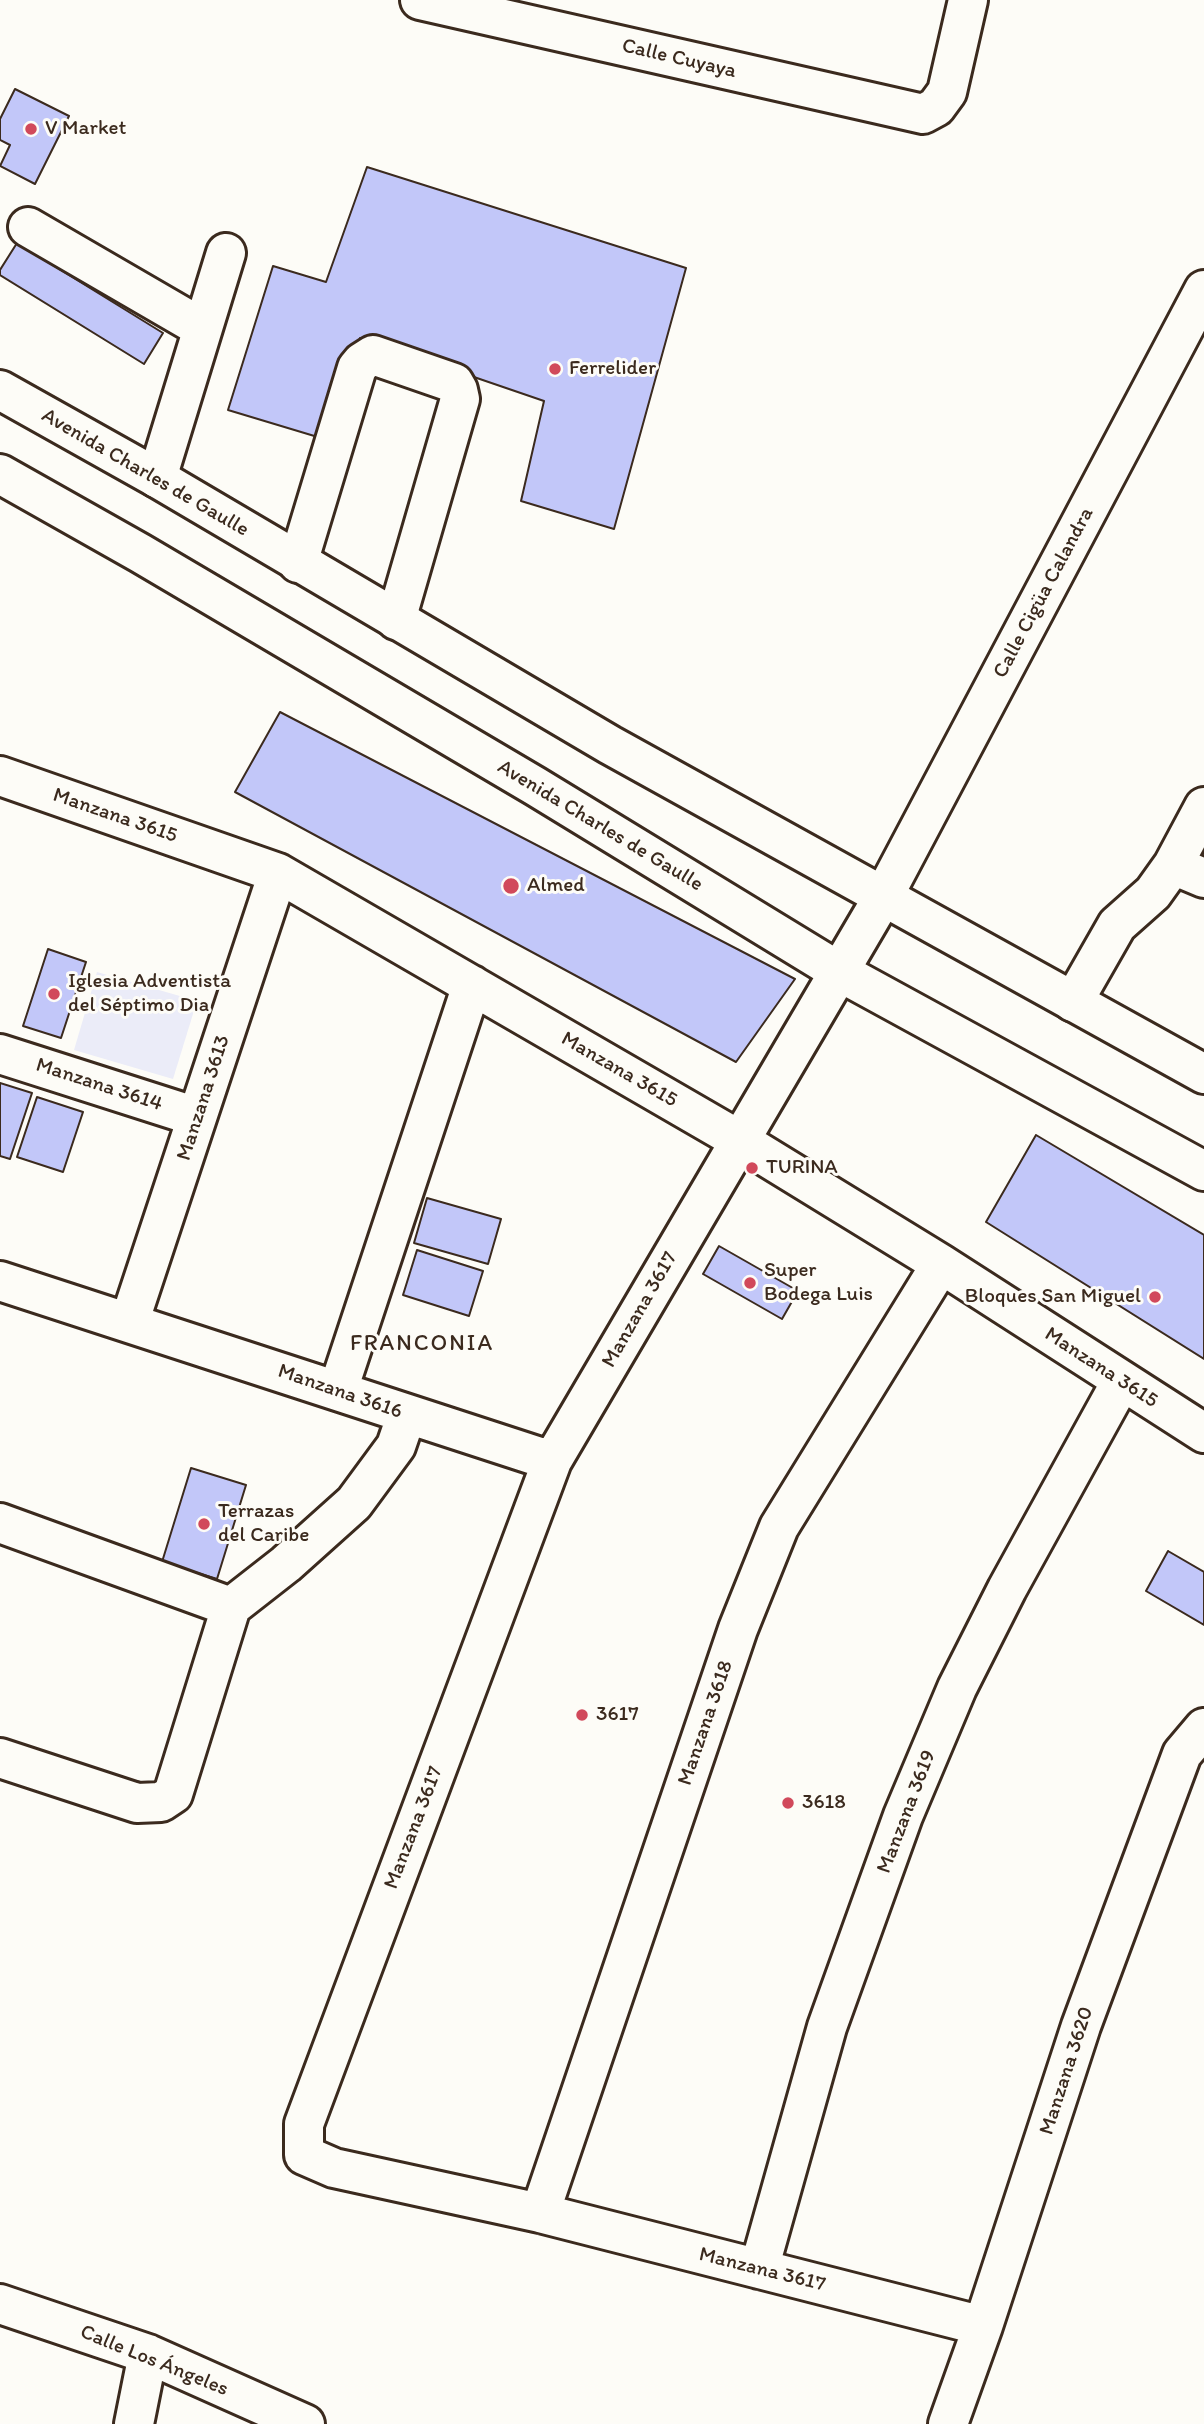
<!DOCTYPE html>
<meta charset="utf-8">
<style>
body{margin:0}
canvas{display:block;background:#fdfcf7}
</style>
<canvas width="1204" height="2424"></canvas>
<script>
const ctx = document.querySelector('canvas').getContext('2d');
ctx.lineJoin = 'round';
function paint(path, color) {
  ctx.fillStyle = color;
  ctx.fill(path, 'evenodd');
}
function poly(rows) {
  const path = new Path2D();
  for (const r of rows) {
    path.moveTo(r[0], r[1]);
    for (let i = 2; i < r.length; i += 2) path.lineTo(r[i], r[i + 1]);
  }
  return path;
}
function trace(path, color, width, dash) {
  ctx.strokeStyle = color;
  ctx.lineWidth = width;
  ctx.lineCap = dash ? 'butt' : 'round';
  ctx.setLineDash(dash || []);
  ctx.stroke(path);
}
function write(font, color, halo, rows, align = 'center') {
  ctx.font = font + ' Itim,sans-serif';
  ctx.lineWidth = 6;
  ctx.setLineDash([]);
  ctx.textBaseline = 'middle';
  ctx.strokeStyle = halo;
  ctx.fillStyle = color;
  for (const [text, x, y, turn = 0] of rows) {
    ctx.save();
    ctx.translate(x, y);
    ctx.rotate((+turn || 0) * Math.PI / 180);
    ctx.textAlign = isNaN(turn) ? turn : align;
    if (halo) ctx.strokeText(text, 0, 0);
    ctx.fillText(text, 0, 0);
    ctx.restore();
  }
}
paint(poly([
 [97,972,197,1001,173,1079,74,1050]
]), '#ebecf8');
const building = poly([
 [15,89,69,116,35,184,0,166,10,145,0,140,0,119,15,89],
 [367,167,686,268,614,529,521,501,544,401,360,338,321,438,228,410,273,266,326,282,367,167],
 [17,243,163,333,144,364,0,275,0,270,17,243],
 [280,712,795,979,736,1062,235,792,280,712],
 [48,949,86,962,61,1038,23,1026,48,949],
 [0,1083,32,1093,10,1159,0,1156,0,1083],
 [37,1097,83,1112,63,1172,17,1157,37,1097],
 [1036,1135,1204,1235,1204,1359,986,1222,1036,1135],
 [427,1198,501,1219,488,1264,414,1243,427,1198],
 [719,1246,798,1291,782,1319,703,1274,719,1246],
 [417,1250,483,1271,469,1316,403,1295,417,1250],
 [191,1468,246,1485,217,1579,162,1562,191,1468],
 [1168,1551,1204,1572,1204,1625,1146,1591,1168,1551]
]);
paint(building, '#c2c7f9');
trace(building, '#3b2a1e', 2);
const minor = poly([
 [420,0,923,114,936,107,947,92,968,0],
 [28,227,202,328],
 [157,478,226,253],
 [298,563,357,368,362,362,373,355,454,383,458,390,460,399,396,620],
 [0,776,278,873,739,1140,941,1264,1204,1433],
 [1173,865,1204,807],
 [1073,1002,1117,925,1153,893,1173,865,1204,878],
 [0,1054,197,1117],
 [0,1281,552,1461],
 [129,1323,278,873],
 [338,1390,472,985],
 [0,1523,231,1607],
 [0,1758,137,1803,161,1802,173,1794,231,1607,286,1564,354,1503,396,1446,407,1414],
 [540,2213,738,1629,779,1527,941,1264],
 [759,2269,827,2027,903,1816,957,1688,1007,1589,1121,1382],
 [0,2304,148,2354,305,2424],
 [983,2326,540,2213,334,2168,304,2155,304,2124,552,1461,883,897,1204,290],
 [134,2424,148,2354],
 [948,2424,983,2326,1081,2026,1182,1754,1204,1728]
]);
const major = poly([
 [0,390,157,478,610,745,1204,1074],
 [0,474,140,553,535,786,838,971,1204,1171]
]);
trace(minor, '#3b2a1e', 44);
trace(major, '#3b2a1e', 44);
trace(minor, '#fdfcf7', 38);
trace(major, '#fdfcf7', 38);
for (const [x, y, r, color] of [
 [31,129,7,"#d1495b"],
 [555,369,7,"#d1495b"],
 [511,886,9,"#d1495b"],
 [54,994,7,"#d1495b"],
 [752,1168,7,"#d1495b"],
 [750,1283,7,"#d1495b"],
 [1155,1297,7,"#d1495b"],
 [204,1524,7,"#d1495b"],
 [582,1715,7,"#d1495b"],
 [788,1803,7,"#d1495b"]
]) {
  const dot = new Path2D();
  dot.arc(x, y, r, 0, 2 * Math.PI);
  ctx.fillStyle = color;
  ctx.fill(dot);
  trace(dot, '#fdfcf7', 2.5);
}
write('21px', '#3b2a1e', '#fdfcf7', [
 ["Calle Cuyaya",679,59,13],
 ["Avenida Charles de Gaulle",145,473,30],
 ["Calle Cigüa Calandra",1044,593,-62],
 ["Manzana 3615",115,816,19],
 ["Avenida Charles de Gaulle",600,826,31],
 ["Manzana 3615",619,1070,30],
 ["Manzana 3614",99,1085,18],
 ["Manzana 3613",204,1098,-72],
 ["Manzana 3617",640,1310,-60],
 ["Manzana 3615",1101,1368,33],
 ["Manzana 3616",340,1392,19],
 ["Manzana 3618",706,1723,-71],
 ["Manzana 3619",907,1812,-69],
 ["Manzana 3617",414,1828,-69],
 ["Manzana 3620",1067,2071,-72],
 ["Manzana 3617",762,2270,14],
 ["Calle Los Ángeles",154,2361,22]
]);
write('21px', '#3b2a1e', '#fdfcf7', [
 ["V Market",45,129],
 ["Ferrelider",569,369],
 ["Almed",527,886],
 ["Iglesia Adventista",68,982],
 ["del Séptimo Dia",68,1006],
 ["TURINA",766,1168],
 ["Super",764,1271],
 ["Bodega Luis",764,1295],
 ["Bloques San Miguel",1141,1297,"right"],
 ["Terrazas",218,1512],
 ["del Caribe",218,1536],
 ["3617",596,1715],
 ["3618",802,1803]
], 'left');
ctx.letterSpacing = '2px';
write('23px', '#3b2a1e', '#fdfcf7', [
 ["FRANCONIA",422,1344]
]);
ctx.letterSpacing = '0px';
</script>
